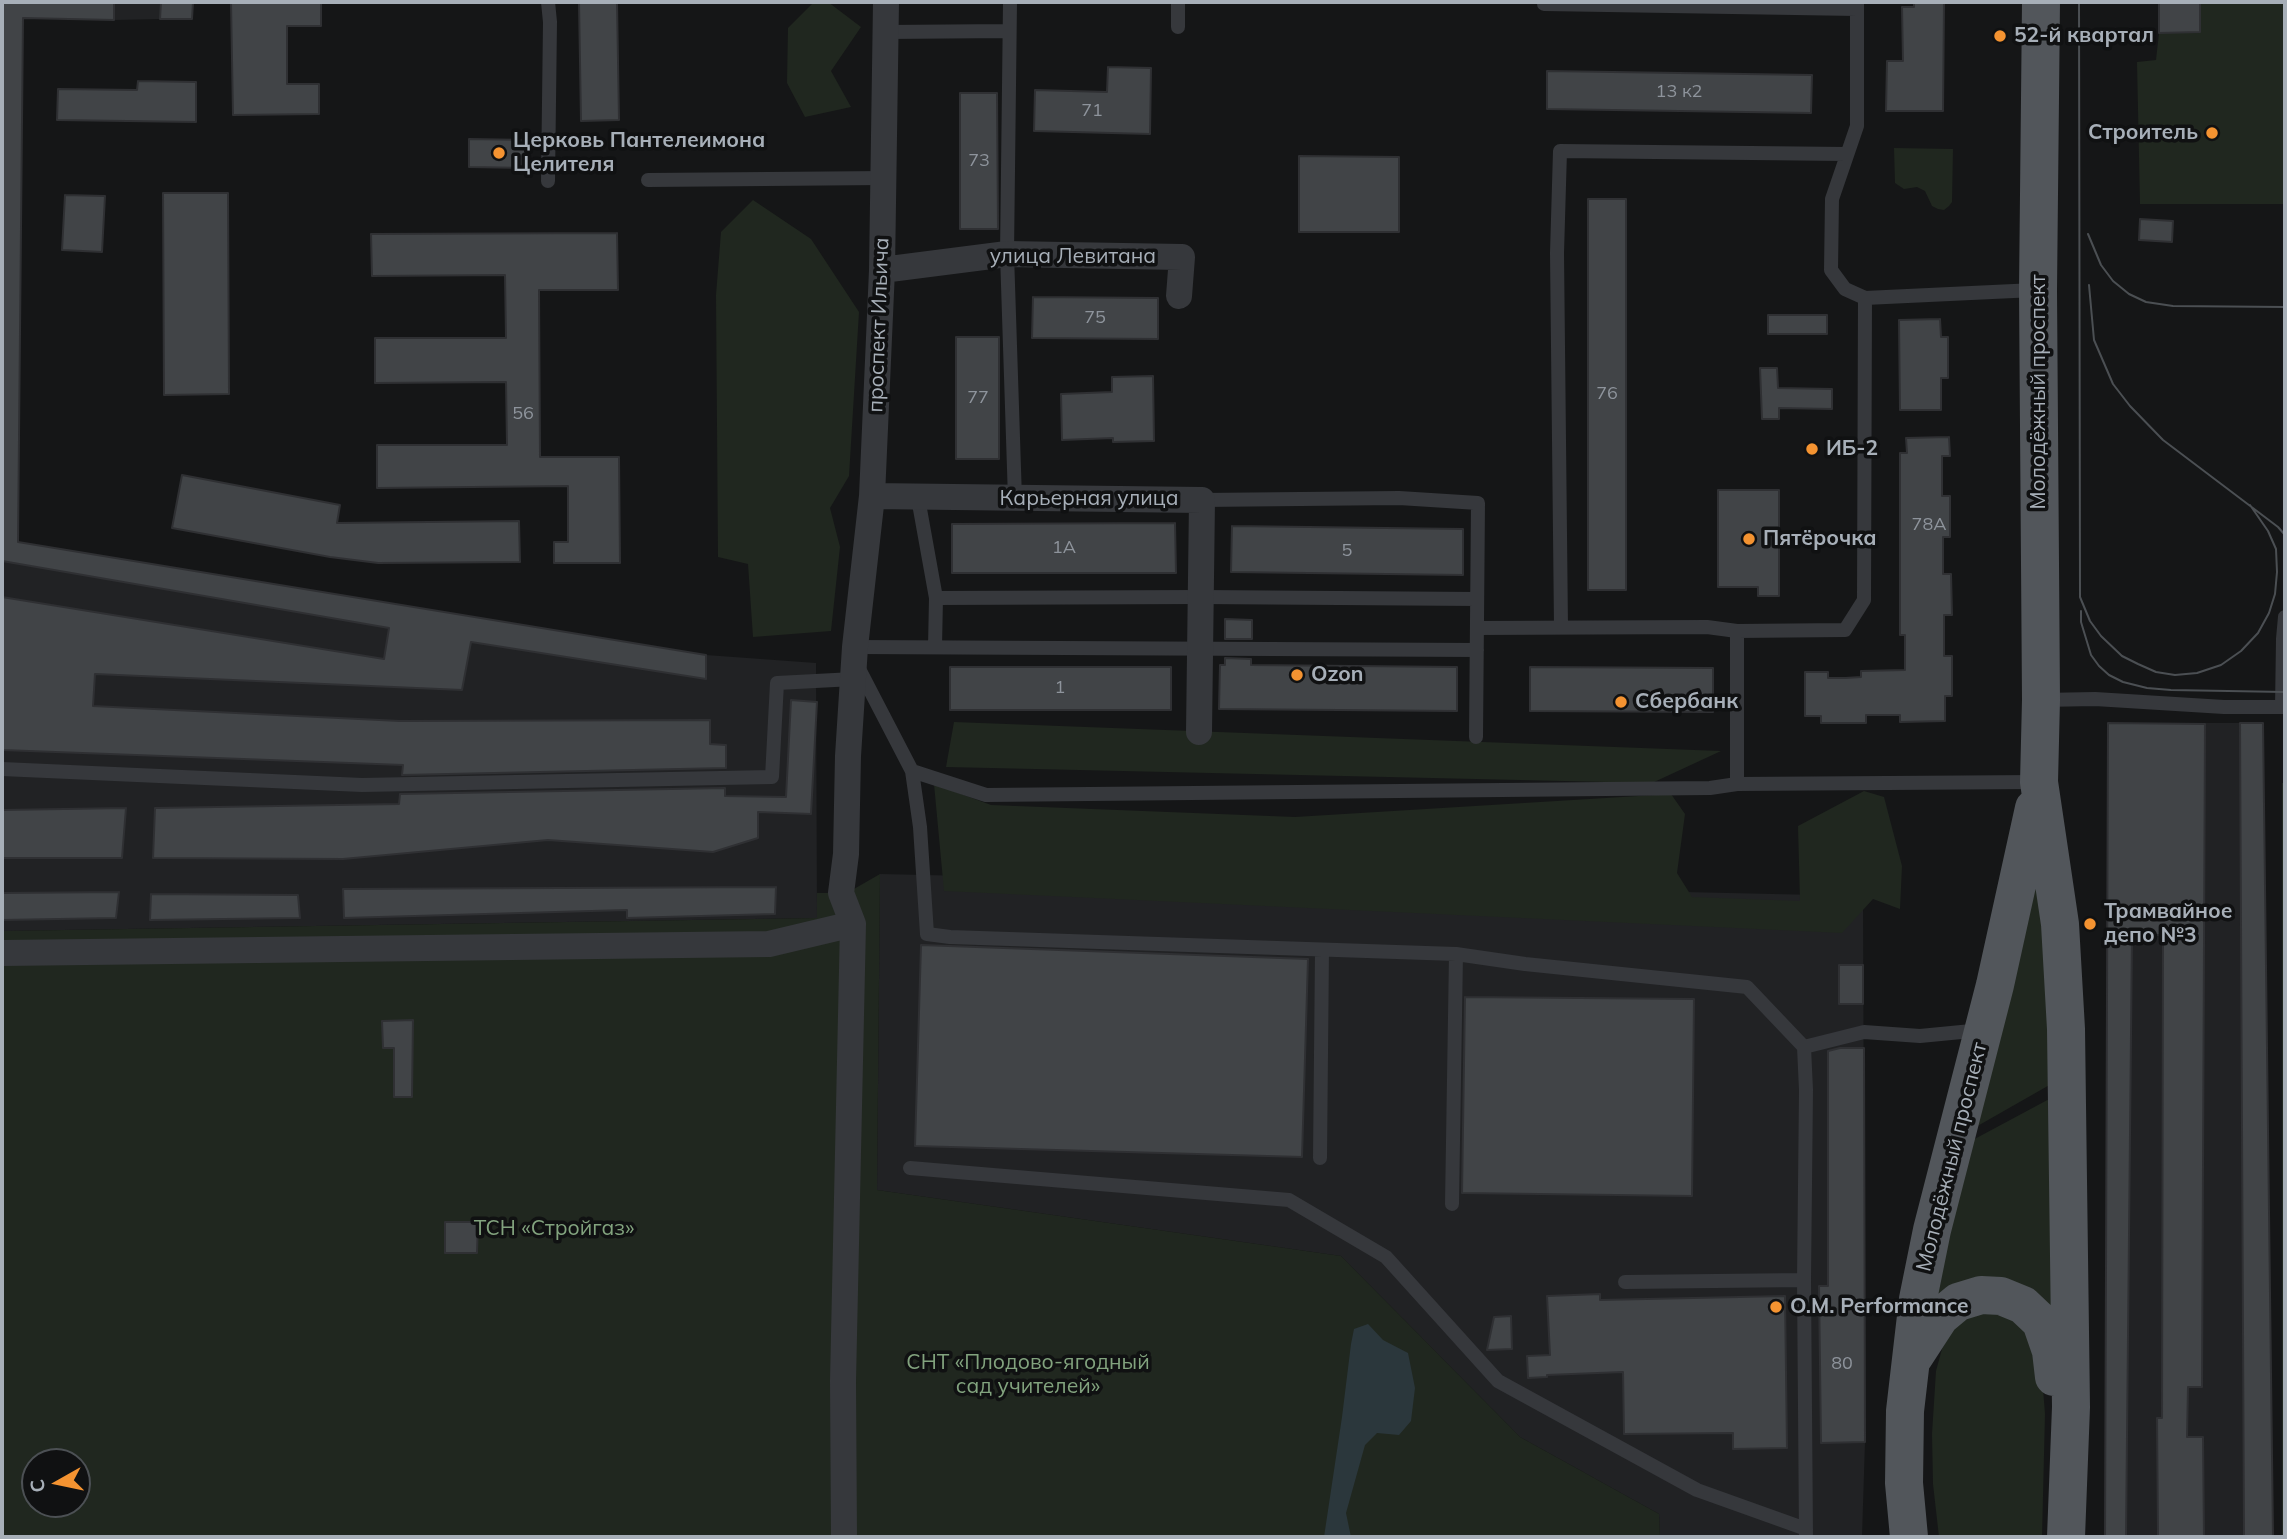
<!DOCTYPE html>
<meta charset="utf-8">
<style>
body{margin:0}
#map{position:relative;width:2287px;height:1539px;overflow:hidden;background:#151617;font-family:Mulish,sans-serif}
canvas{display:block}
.frame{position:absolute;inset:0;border:4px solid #a7afb8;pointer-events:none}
.north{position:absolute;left:21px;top:1448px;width:70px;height:70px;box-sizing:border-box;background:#101112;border:2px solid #4c5054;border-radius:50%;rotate:261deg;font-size:19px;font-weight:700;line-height:28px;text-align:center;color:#a7afb8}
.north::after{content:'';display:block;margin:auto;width:24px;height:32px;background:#f49331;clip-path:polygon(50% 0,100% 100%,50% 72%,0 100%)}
</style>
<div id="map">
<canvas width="2287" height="1539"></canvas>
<div class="frame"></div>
<div class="north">С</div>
</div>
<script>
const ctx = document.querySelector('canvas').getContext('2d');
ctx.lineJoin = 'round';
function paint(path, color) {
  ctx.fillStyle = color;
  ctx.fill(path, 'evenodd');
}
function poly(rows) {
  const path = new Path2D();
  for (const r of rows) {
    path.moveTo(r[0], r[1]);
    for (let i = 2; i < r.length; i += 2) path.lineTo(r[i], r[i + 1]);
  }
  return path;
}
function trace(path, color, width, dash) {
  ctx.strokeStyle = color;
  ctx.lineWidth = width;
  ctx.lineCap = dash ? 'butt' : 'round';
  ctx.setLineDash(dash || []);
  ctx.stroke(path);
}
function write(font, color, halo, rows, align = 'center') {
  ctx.font = font + ' Mulish,sans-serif';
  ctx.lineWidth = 7;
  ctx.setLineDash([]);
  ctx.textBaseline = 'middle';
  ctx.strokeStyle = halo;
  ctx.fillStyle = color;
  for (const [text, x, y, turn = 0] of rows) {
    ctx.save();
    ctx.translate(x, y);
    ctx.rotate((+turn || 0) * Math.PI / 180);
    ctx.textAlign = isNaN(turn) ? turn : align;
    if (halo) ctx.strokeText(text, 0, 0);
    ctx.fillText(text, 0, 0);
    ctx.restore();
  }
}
paint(poly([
 [2,2,161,2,160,19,114,20,23,18,18,542,706,655,816,663,817,918,2,931],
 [2108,723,2263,723,2273,1537,2105,1537],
 [880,874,1863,896,1865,1442,1862,1537,1660,1537,1659,1514,1520,1437,1341,1256,877,1190]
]), '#212224');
paint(poly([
 [814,2,828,2,861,27,831,71,851,107,805,117,787,83,788,28],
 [2159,2,2285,2,2285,204,2140,204,2137,62,2156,60,2159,33],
 [1894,148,1953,149,1952,202,1949,206,1944,210,1938,209,1932,206,1925,191,1917,187,1904,189,1895,183],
 [753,200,811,239,859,312,849,476,830,508,840,547,831,631,753,637,748,564,718,557,716,295,721,232],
 [954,722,1721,751,1652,783,946,767],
 [2282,783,2285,783,2285,1537,2282,1537],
 [934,784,991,805,1295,817,1671,794,1685,814,1677,873,1692,897,1800,901,1798,826,1864,791,1884,797,1902,866,1900,909,1873,899,1842,933,944,891],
 [2039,827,2053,1083,1974,1128],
 [880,874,877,1190,1341,1256,1520,1437,1659,1514,1660,1537,2,1537,2,931,817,918,817,893,847,893],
 [35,1462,77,1462,77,1504,35,1504],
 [2053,1097,2055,1311,1933,1303,1969,1142],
 [1976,1312,2004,1313,2029,1335,2041,1363,2045,1414,2042,1537,1939,1537,1933,1484,1932,1434,1936,1371,1942,1349,1953,1329]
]), '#20271f');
paint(poly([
 [1368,1324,1383,1340,1408,1353,1415,1388,1411,1421,1399,1435,1377,1433,1365,1445,1346,1513,1351,1537,1324,1537,1342,1417,1351,1344,1354,1329]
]), '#2b373c');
const building = poly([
 [2,2,114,2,114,20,23,18,18,542,706,655,706,679,471,642,462,690,95,674,93,706,400,721,710,720,710,744,726,745,726,768,402,775,403,765,2,750,2,597,384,659,389,628,2,561,2,2],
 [161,2,193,2,192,19,160,19,161,2],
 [231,2,321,2,321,26,287,26,287,84,319,84,319,114,233,115,231,2],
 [579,2,617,2,619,120,581,121,579,2],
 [1914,2,1944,2,1943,111,1886,111,1887,61,1903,61,1902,7,1914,7,1914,2],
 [2159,2,2200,2,2200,32,2159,33,2159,2],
 [1108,67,1151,68,1150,134,1034,131,1035,90,1107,92,1108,67],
 [1547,71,1812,75,1811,113,1547,109,1547,71],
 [138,81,196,82,196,122,57,120,58,89,137,90,138,81],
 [960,93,997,93,998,229,960,229,960,93],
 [469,139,528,140,528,168,469,167,469,139],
 [1299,156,1399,157,1399,232,1299,232,1299,156],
 [163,193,228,193,229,394,164,395,163,193],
 [65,195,105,196,102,252,62,250,65,195],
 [1588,199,1626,199,1626,590,1588,590,1588,199],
 [2140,219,2173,221,2172,242,2139,240,2140,219],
 [617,233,618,290,539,290,540,457,619,457,620,563,554,563,554,542,568,542,568,486,377,488,377,445,507,445,506,382,375,383,375,338,506,338,505,275,372,276,371,234,617,233],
 [1033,297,1158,298,1158,339,1032,338,1033,297],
 [1768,315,1827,315,1827,334,1768,334,1768,315],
 [1940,319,1941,337,1948,337,1948,378,1941,378,1941,410,1900,410,1899,320,1940,319],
 [956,337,999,337,999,459,956,459,956,337],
 [1760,368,1777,368,1778,388,1832,389,1832,409,1779,408,1779,419,1762,419,1760,368],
 [1153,376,1154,441,1113,442,1113,438,1062,440,1061,394,1112,392,1112,377,1153,376],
 [1949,437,1950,456,1942,456,1942,496,1950,496,1950,537,1943,537,1943,574,1951,574,1952,615,1944,615,1944,656,1952,656,1952,696,1945,696,1945,721,1900,722,1900,715,1866,715,1866,723,1821,723,1821,716,1805,716,1805,672,1828,672,1828,678,1845,678,1861,677,1861,671,1905,670,1905,635,1900,635,1900,453,1907,453,1906,438,1949,437],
 [182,475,340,505,337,523,519,521,520,562,378,563,330,557,172,528,182,475],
 [1718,490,1779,490,1779,596,1758,596,1758,587,1718,587,1718,490],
 [1175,523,1176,573,952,573,952,524,1175,523],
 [1232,526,1463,529,1463,575,1231,572,1232,526],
 [1225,619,1252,620,1252,639,1225,639,1225,619],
 [1225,658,1251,659,1251,665,1457,667,1457,711,1219,709,1220,665,1225,665,1225,658],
 [950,667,1171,667,1171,710,950,710,950,667],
 [1530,667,1713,668,1713,712,1530,711,1530,667],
 [791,700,817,702,811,814,758,812,758,838,713,852,548,840,343,859,153,858,155,808,399,804,400,794,725,788,725,796,786,797,791,700],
 [2108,723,2205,724,2202,1387,2188,1387,2187,1437,2203,1437,2204,1537,2158,1537,2157,1418,2162,1418,2163,935,2132,935,2126,1537,2105,1537,2108,723],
 [2240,723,2263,723,2273,1537,2244,1537,2240,723],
 [126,808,122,858,2,858,2,810,126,808],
 [776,887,775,914,627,918,627,910,344,918,343,889,776,887],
 [119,892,116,918,2,920,2,893,119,892],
 [151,894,298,895,300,918,150,920,151,894],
 [921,945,1308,959,1302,1157,915,1146,921,945],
 [1839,965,1863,965,1863,1004,1839,1004,1839,965],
 [1465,997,1694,999,1692,1196,1462,1193,1465,997],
 [413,1020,412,1097,394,1097,394,1048,383,1048,382,1021,413,1020],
 [1840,1048,1864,1048,1865,1442,1821,1443,1819,1286,1828,1286,1828,1051,1840,1048],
 [445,1222,478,1222,477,1253,445,1253,445,1222],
 [1600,1294,1600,1300,1785,1296,1787,1448,1733,1449,1733,1433,1624,1434,1623,1372,1547,1375,1547,1377,1528,1378,1527,1356,1550,1355,1547,1296,1600,1294],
 [1511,1316,1512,1349,1487,1350,1494,1317,1511,1316]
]);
paint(building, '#414447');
trace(building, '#2f3033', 2);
trace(poly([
 [548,2,550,22,548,181],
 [1010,2,1007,254,1015,499],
 [1857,2,1857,126,1832,199,1831,270,1845,289,1865,298,2035,290],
 [1544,4,1857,9],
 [1178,27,1178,2],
 [886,32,1009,31],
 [648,180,885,178],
 [918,498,936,598],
 [1202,500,1399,498,1478,503,1476,737],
 [1561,627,1557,253,1560,151,1846,154],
 [1477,628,1707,627,1737,631],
 [855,647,1477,650],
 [935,647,936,598,1200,597,1477,599],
 [858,667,912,771,920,827,927,934,950,937,1456,954,1525,964,1747,987,1804,1047,1806,1090,1804,1280,1625,1282],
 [2042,700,2095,699,2224,707,2285,707],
 [2282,707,2283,639,2285,617],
 [2,769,362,785,772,777,777,683,854,679],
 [912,771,986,795,1710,788,1737,784,2037,782],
 [1737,784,1737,631,1845,630,1864,600,1865,298],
 [1804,1047,1864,1032,1920,1036,1982,1030],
 [1320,1158,1322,950],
 [910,1168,1289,1200,1386,1257,1498,1381,1697,1490,1806,1529],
 [1452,1204,1456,954],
 [1804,1280,1806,1537]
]), '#36383c', 14);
trace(poly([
 [882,270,1007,254,1182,257,1179,296],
 [872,496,1202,500,1199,732],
 [2,953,769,944,853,924],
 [844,1537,843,1381,853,924,841,893,846,854,848,756,855,647,872,496,882,270,886,2]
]), '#36383c', 26);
trace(poly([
 [2041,2,2038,290,2041,700,2039,782,2060,924,2066,1029,2071,1407,2066,1537],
 [1914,1357,1940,1317,1958,1302,1981,1295,2001,1296,2023,1305,2041,1322,2051,1351,2054,1377],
 [1909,1537,1904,1483,1905,1411,1918,1299,1932,1230,1995,985,2034,808]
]), '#52565b', 38);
trace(poly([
 [2079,2,2080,597,2090,621,2101,636,2122,656,2138,664,2156,672,2175,675,2197,673,2221,665,2241,651,2258,633,2269,613,2275,594,2277,572,2276,549,2268,531,2250,505],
 [2088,234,2101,265,2113,281,2129,294,2146,302,2173,306,2285,307],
 [2089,285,2094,340,2113,384,2130,406,2163,440,2278,527,2285,535],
 [2081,611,2081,622,2091,655,2099,666,2109,675,2123,682,2147,688,2171,690,2285,692]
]), '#4b4f53', 2);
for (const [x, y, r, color] of [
 [2000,36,7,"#f49331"],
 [2212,133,7,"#f49331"],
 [499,153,7,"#f49331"],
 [1812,449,7,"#f49331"],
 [1749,539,7,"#f49331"],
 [1297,675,7,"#f49331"],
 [1621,702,7,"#f49331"],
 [2090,924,7,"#f49331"],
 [1776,1307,7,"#f49331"]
]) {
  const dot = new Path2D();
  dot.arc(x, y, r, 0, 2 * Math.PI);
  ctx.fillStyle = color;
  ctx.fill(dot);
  trace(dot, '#101112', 2.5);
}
write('18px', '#8e949c', null, [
 ["13 к2",1679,92],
 ["71",1092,111],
 ["73",979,161],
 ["75",1095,318],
 ["76",1607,394],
 ["77",978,398],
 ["56",523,414],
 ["78А",1929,525],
 ["1А",1064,548],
 ["5",1347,551],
 ["1",1060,688],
 ["80",1842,1364]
]);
write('bold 21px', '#a7afb8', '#101112', [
 ["52-й квартал",2014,36],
 ["Строитель",2198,133,"right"],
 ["Церковь Пантелеимона",513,141],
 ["Целителя",513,165],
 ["ИБ-2",1826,449],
 ["Пятёрочка",1763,539],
 ["Ozon",1311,675],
 ["Сбербанк",1635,702],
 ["Трамвайное",2104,912],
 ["депо №3",2104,936],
 ["O.M. Performance",1790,1307]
], 'left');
write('21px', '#a7afb8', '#101112', [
 ["улица Левитана",1073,257],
 ["проспект Ильича",879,325,-88],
 ["Молодёжный проспект",2039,392,-90],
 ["Карьерная улица",1089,499],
 ["Молодёжный проспект",1952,1157,-76]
]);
write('21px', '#82a37e', '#101112', [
 ["ТСН «Стройгаз»",554,1229],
 ["СНТ «Плодово-ягодный",1028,1363],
 ["сад учителей»",1028,1387]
]);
</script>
